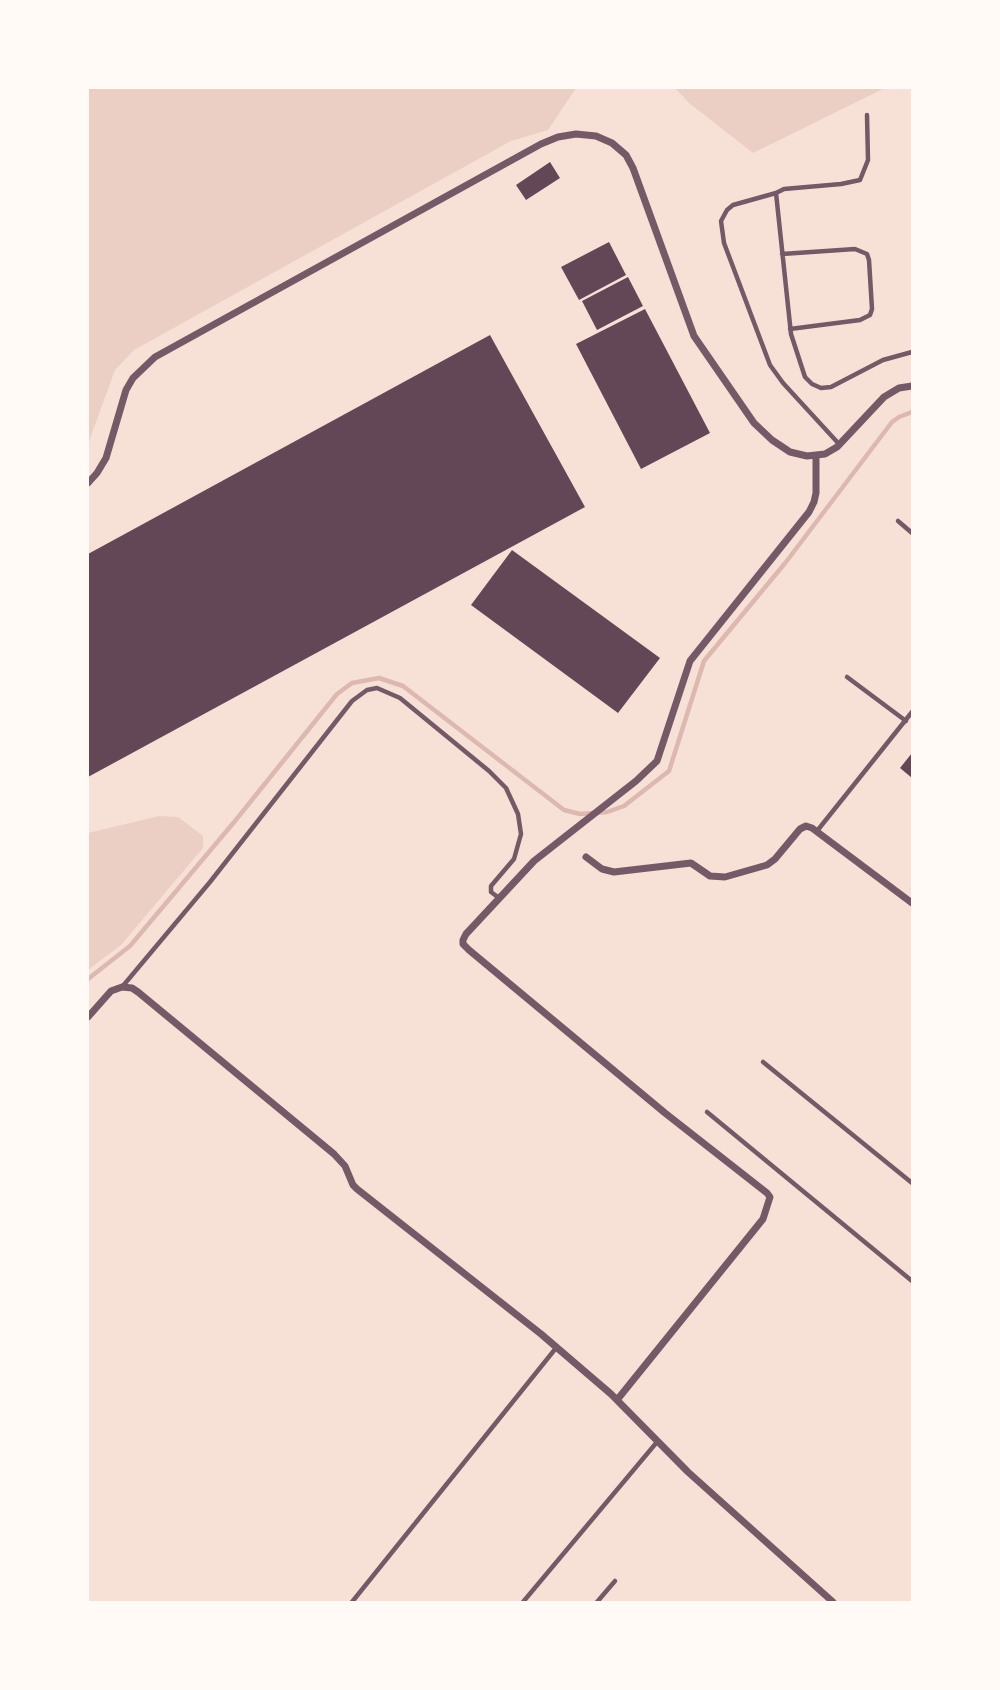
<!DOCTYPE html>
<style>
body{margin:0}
#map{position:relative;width:1000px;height:1690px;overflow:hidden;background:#f7e1d7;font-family:Quicksand,sans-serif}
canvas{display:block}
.frame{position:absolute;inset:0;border:89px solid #fffaf5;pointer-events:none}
</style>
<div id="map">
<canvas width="1000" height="1690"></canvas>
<div class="frame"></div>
</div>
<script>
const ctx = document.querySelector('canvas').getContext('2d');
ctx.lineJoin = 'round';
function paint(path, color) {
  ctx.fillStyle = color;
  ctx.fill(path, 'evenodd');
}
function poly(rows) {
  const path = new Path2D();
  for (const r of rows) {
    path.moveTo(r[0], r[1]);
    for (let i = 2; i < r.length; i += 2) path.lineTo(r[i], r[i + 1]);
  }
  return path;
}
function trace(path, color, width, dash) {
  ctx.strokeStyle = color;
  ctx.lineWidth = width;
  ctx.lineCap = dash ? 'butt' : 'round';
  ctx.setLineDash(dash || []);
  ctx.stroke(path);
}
paint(poly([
 [88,88,576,88,548,130,511,141,134,350,115,370,88,444],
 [675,88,885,88,753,153,689,103],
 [159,816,178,817,203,836,203,848,121,945,88,970,88,833]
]), '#ebcfc5');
trace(poly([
 [88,979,130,946,235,821,337,694,352,683,379,678,403,686,564,810,580,814,607,812,624,806,669,771,704,661,786,562,892,422,899,417,912,412]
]), '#dcb8b0', 4.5);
paint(poly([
 [550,162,560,178,526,200,516,185],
 [609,242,626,275,579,300,561,267],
 [628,277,643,306,597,330,582,301],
 [645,309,710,433,641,469,576,344],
 [490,335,585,507,88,777,88,554],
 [512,550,660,658,618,713,471,605],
 [912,753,912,778,900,768]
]), '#644757');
trace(poly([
 [867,115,868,160,860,180,841,184,784,189,776,193,791,334,805,377,812,384,821,388,831,387,883,360,912,352],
 [776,193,733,205,727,210,721,221,724,243,770,365,783,383,839,444],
 [782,254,855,249,867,254,869,260,872,309,870,315,860,320,790,329],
 [898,521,912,533],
 [847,677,906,721],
 [817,831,912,712],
 [122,987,210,882,352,701,367,690,377,688,400,698,489,771,506,788,518,814,521,834,514,859,491,886,491,892,499,898],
 [763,1062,912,1183],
 [707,1112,912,1281],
 [352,1602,556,1348],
 [523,1602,657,1442],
 [597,1602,615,1581]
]), '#755966', 4.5);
trace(poly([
 [88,483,97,473,106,458,126,390,133,378,155,357,541,144,558,137,576,134,596,136,612,143,626,155,633,168,694,336,754,423,772,440,790,452,807,456,825,454,837,447,884,397,899,388,912,386],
 [586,857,602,869,614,872,691,863,710,876,725,877,767,865,775,859,800,829,806,826,812,828,912,903],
 [88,1017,111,991,122,987,132,988,138,992,334,1154,345,1166,353,1185,357,1189,541,1334,611,1394,688,1472,833,1602],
 [617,1400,763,1219,770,1197,767,1193,665,1113,469,950,463,944,463,940,466,934,534,861,636,781,657,761,690,661,809,512,814,502,816,493,816,455]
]), '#755966', 7);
</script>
